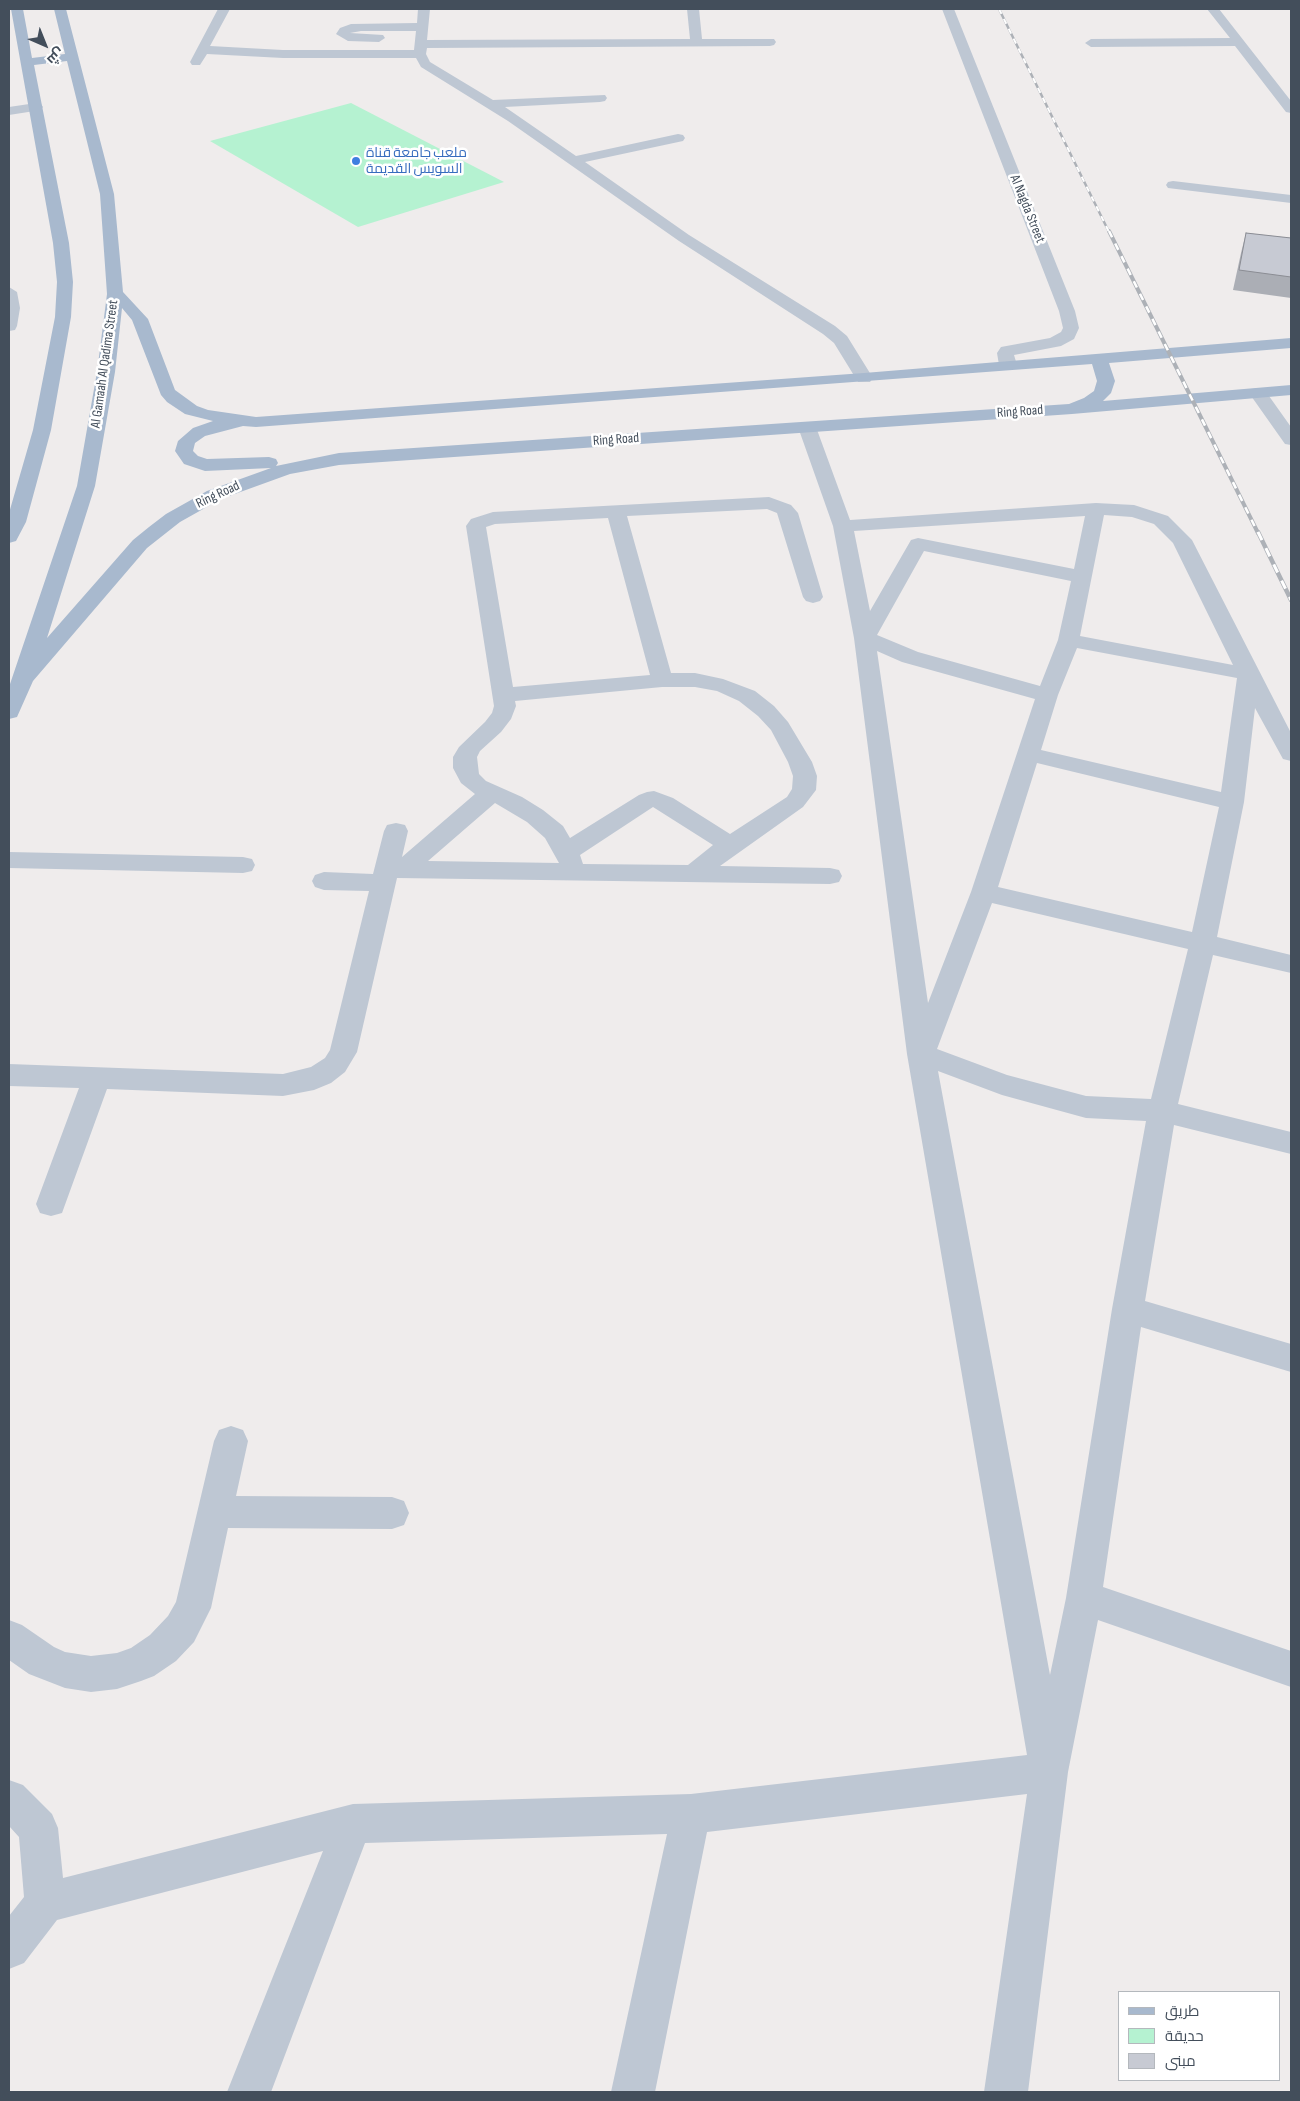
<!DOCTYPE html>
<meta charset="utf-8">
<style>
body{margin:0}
#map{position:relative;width:1300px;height:2101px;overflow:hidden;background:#efecec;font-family:"Sofia Sans Condensed",Cairo,sans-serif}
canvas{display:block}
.frame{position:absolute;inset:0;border:10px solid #434e5b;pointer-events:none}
.legend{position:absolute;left:1118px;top:1991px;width:162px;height:90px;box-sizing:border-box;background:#fff;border:1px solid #b4b8bd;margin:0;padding:6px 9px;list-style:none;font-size:15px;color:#434e5b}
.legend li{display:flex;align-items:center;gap:10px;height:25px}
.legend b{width:25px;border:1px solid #b4b8bd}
.north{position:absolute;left:20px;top:20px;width:50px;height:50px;-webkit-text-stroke:4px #fff;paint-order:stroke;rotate:136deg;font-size:14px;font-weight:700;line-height:20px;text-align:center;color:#434e5b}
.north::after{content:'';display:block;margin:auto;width:18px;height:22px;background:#434e5b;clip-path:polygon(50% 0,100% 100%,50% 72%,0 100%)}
</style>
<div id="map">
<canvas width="1300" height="2101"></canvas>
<div class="frame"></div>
<ul class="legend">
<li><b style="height:6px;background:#a8b9ce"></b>طريق</li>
<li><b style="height:14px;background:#b5f2d1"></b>حديقة</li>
<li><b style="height:14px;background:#c7cad3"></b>مبنى</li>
</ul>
<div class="north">ش</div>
</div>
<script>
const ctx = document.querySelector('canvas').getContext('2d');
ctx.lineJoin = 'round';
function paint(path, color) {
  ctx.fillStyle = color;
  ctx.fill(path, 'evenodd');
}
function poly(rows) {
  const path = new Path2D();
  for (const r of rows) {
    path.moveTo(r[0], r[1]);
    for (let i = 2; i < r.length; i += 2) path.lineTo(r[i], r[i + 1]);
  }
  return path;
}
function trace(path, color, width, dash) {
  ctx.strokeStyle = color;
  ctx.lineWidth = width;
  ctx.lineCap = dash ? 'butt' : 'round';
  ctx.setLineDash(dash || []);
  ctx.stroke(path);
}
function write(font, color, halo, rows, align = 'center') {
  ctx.font = font + ' "Sofia Sans Condensed",Cairo,sans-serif';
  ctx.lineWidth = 5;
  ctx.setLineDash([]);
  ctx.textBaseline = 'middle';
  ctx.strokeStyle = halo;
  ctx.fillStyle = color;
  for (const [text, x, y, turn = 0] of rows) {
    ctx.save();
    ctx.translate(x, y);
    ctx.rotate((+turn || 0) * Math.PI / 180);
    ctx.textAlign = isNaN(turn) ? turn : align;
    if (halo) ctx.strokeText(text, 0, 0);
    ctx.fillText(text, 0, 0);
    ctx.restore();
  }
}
paint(poly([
 [351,103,504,182,358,227,210,141]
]), '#b5f2d1');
paint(poly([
 [218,9,230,9,210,46,283,50,414,50,416,31,361,31,350,33,383,35,385,38,379,42,348,41,336,34,340,28,351,24,417,23,418,9,430,9,427,40,690,39,687,9,699,9,702,39,774,39,776,42,774,45,770,46,427,48,426,54,430,62,493,100,605,95,607,98,605,101,600,102,505,107,576,156,678,134,683,135,685,138,683,141,585,162,689,235,835,326,847,336,873,378,870,382,858,382,834,343,823,334,679,241,508,121,421,67,416,58,283,58,207,54,200,65,192,65,190,62,218,9],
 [942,9,954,9,1075,311,1079,328,1074,339,1061,346,1014,355,1017,365,1014,369,1008,370,1002,369,999,365,997,353,1001,347,1050,338,1061,332,1063,328,1059,311,942,9],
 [1207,9,1219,9,1291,101,1291,113,1286,112,1235,46,1091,47,1085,43,1091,39,1230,38,1207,9],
 [36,103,41,104,43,107,41,110,9,115,9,107,36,103],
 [1173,181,1291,195,1291,203,1168,188,1166,185,1168,182,1173,181],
 [9,287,17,292,20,308,17,326,15,330,9,331,9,287],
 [1258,388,1264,389,1291,427,1291,445,1285,444,1249,393,1252,389,1258,388],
 [807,422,813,423,816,427,850,520,1096,503,1134,505,1168,516,1192,540,1291,733,1291,761,1283,759,1255,708,1244,802,1217,937,1291,955,1291,973,1213,955,1178,1104,1291,1132,1291,1154,1174,1125,1145,1301,1291,1344,1291,1372,1141,1327,1103,1587,1291,1651,1291,1687,1098,1620,1068,1772,1028,2092,984,2092,1027,1794,707,1832,655,2092,611,2092,667,1834,365,1843,271,2092,227,2092,323,1851,57,1920,24,1963,9,1969,9,1916,24,1897,19,1837,9,1826,9,1780,23,1785,52,1814,58,1828,63,1878,353,1804,691,1794,1027,1755,907,1054,854,638,833,526,798,427,801,423,807,422],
 [1104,515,1132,517,1154,524,1173,543,1233,665,1080,636,1104,515],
 [1085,516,1074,569,918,538,911,540,870,611,854,531,1085,516],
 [924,551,1071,581,1058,640,1040,686,918,652,877,635,924,551],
 [1077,648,1237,678,1221,792,1041,750,1058,695,1077,648],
 [877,651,902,662,1035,699,971,892,928,1003,877,651],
 [1037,763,1219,807,1192,932,998,887,1037,763],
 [992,903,1188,949,1151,1099,1086,1096,1007,1075,937,1049,992,903],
 [938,1071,1002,1095,1086,1118,1146,1121,1112,1309,1066,1598,1050,1675,938,1071],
 [769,497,791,505,798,513,823,597,820,601,813,603,806,601,803,597,777,513,767,509,627,516,671,673,695,673,723,679,755,691,774,706,788,722,812,762,817,776,816,790,803,807,720,866,830,868,839,870,842,876,839,882,830,884,397,878,357,1052,345,1072,331,1083,314,1090,283,1096,107,1089,62,1213,51,1216,40,1213,36,1204,79,1088,9,1086,9,1064,283,1074,311,1067,325,1058,330,1050,369,891,324,890,315,887,312,881,315,875,324,872,373,874,384,831,387,825,396,823,405,825,408,831,402,857,475,794,461,783,453,768,453,757,459,747,485,722,492,713,494,706,466,526,471,519,493,512,769,497],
 [608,518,650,675,513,687,486,527,495,524,608,518],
 [662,687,695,687,717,691,739,701,758,716,771,730,788,762,793,776,792,789,787,797,730,834,673,798,654,791,647,792,639,795,570,838,563,826,543,810,522,797,486,781,479,774,477,757,480,751,501,732,511,719,516,706,515,701,662,687],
 [495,803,527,822,545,838,559,863,428,861,495,803],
 [653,807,713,845,688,865,583,864,580,855,653,807],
 [9,852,243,857,252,859,255,865,252,871,243,873,9,868,9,852],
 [231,1426,243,1430,248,1441,236,1496,392,1497,404,1501,409,1513,404,1525,392,1529,228,1528,211,1608,194,1642,176,1661,154,1676,141,1681,117,1689,91,1692,65,1688,29,1674,9,1660,9,1620,22,1625,54,1647,65,1652,91,1656,117,1653,131,1648,150,1635,168,1616,176,1602,214,1441,219,1430,231,1426]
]), '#bec7d3');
paint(poly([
 [11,9,23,9,32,58,65,54,54,9,66,9,114,194,123,292,148,319,175,390,197,406,208,410,256,417,864,373,1291,338,1291,348,1109,363,1115,381,1111,393,1103,401,1291,385,1291,395,1072,414,339,465,290,474,221,499,180,522,147,548,33,681,17,717,9,719,9,687,77,486,97,372,107,294,100,194,67,61,34,65,69,243,73,282,71,317,51,430,26,522,16,541,9,543,9,513,33,430,55,317,57,282,53,243,11,9],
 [122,308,132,320,161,395,167,402,185,414,213,421,193,428,178,441,175,451,184,464,205,471,271,468,207,491,166,514,149,527,133,540,47,638,95,486,115,372,122,308],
 [1092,364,1097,381,1094,391,1084,398,1069,404,339,453,276,466,278,463,276,459,269,457,207,459,198,456,193,451,195,443,205,436,243,426,256,427,1092,364]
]), '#a8b9ce');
const railFar2 = poly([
 [999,9,1109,232]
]);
const railFar1 = poly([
 [1109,231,1258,533]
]);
const rail = poly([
 [1258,532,1291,600]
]);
trace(railFar2, '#adb1b7', 2.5);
trace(railFar1, '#adb1b7', 4);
trace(rail, '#adb1b7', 4.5);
trace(railFar2, '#fff', 2, [5.5]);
trace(railFar1, '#fff', 2.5, [7]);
trace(rail, '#fff', 3, [9]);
paint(poly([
 [1246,233,1291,238,1291,298,1233,290,1241,253]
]), '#abaeb5');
const building = poly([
 [1246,233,1291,238,1291,277,1239,270,1246,233]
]);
paint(building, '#c7cad3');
trace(building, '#8b8d94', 1);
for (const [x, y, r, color] of [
 [356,161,5,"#3f7fe0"]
]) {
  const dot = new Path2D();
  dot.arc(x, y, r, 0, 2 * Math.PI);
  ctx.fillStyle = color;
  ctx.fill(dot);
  trace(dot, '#fff', 2);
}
write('14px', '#366cbe', '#fff', [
 ["ملعب جامعة قناة",366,153],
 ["السويس القديمة",366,169]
], 'left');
write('14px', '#434e5b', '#fff', [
 ["Al Nagda Street",1027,209,68],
 ["Al Gamaah Al Qadima Street",105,364,-82],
 ["Ring Road",1020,412,-4],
 ["Ring Road",616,440,-4],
 ["Ring Road",218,495,-25]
]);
</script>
